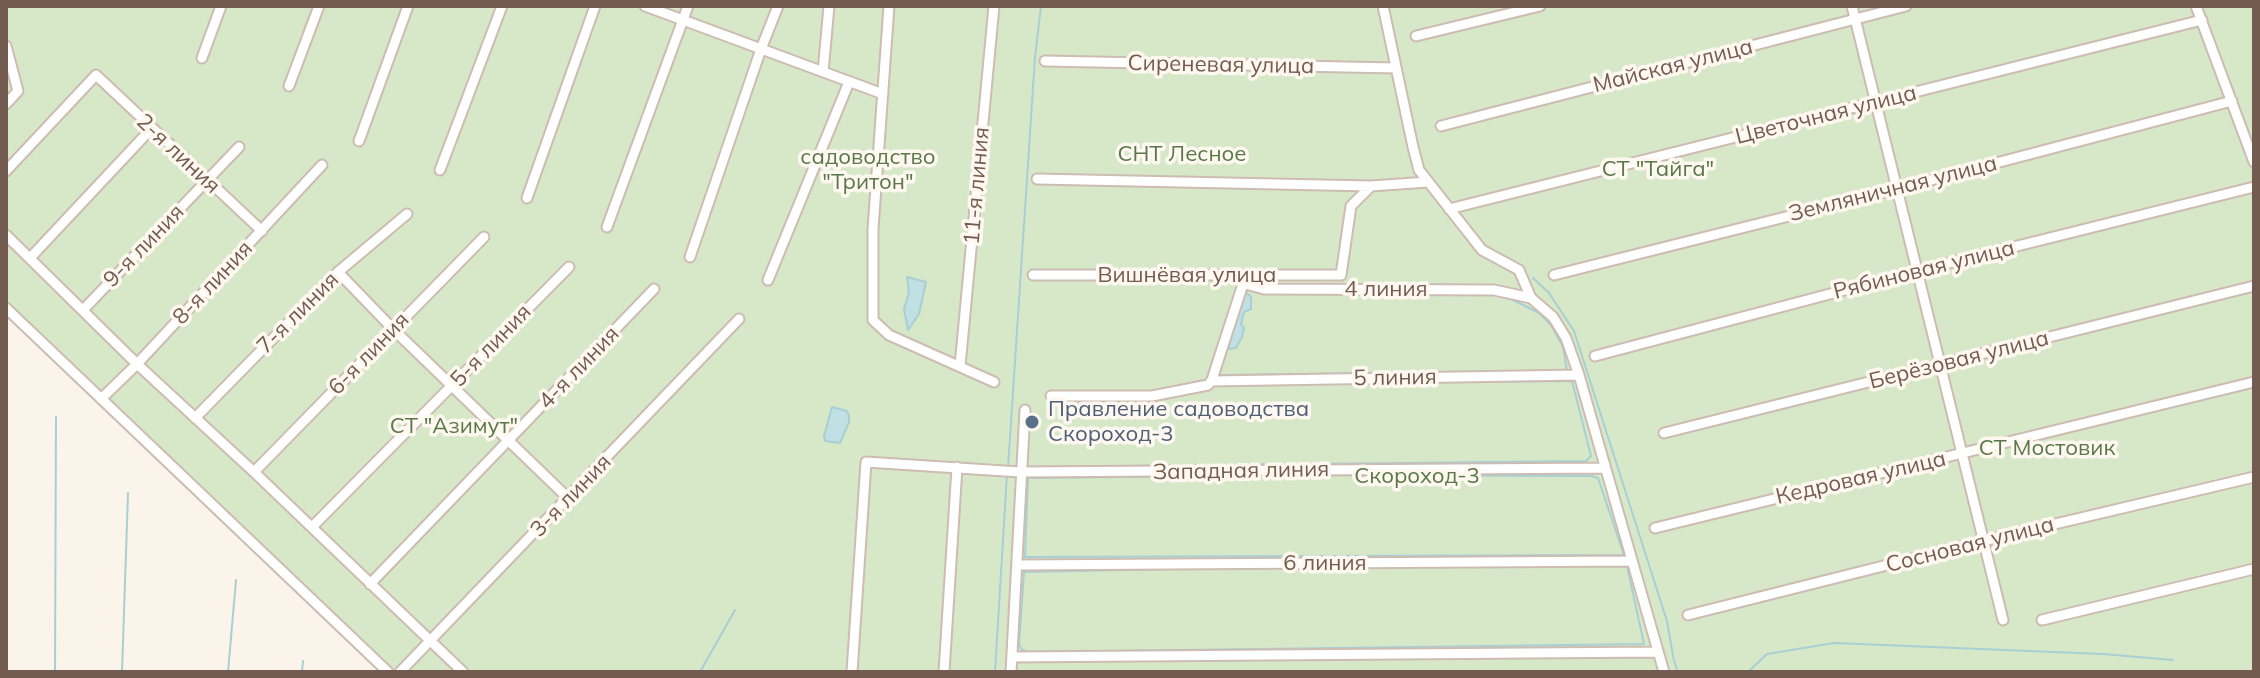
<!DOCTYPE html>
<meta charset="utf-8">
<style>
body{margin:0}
#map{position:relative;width:2260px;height:678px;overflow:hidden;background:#fbf4ea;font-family:Mulish,sans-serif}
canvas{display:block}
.frame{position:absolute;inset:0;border:8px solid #745b4f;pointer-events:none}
</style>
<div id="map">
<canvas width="2260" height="678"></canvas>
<div class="frame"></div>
</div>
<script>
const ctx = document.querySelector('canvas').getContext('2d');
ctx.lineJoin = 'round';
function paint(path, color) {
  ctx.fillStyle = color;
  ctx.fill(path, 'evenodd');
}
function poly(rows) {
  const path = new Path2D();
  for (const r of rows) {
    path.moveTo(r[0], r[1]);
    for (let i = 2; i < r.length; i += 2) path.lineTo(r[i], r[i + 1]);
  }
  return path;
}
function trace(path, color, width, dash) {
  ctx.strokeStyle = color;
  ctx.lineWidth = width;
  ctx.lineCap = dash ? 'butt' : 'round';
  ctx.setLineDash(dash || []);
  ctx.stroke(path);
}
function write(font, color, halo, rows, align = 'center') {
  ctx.font = font + ' Mulish,sans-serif';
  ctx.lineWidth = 7;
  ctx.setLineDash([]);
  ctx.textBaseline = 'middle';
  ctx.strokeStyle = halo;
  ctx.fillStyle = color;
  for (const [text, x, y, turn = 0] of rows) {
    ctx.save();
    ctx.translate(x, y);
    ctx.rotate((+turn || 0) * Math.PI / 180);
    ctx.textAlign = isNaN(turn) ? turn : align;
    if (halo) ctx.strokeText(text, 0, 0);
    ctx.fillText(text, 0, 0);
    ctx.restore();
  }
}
paint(poly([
 [6,6,2254,6,2254,672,388,672,6,308]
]), '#d7e8c9');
const water = poly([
 [907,277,926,282,919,314,908,330,904,309,909,292,907,277],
 [1243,292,1246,292,1251,297,1251,309,1244,312,1241,324,1244,328,1242,337,1236,348,1229,349,1227,345,1242,304,1243,292],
 [832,407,847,411,849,416,849,422,840,443,825,441,824,436,832,407]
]);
paint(water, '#c0e0e3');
trace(water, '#a7cfd4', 2);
trace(poly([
 [1533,278,1549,293,1574,331,1667,621,1674,661,1678,672],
 [1509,298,1539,313,1551,325,1563,347,1567,371],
 [1221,375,1460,372],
 [1028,467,1586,461,1591,456,1572,381,1352,383],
 [1008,468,1035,57,1041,6],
 [1309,475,1592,476,1598,478,1624,555,1025,557,1028,478,1309,475],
 [1326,566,1627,566,1644,644,1027,652,1021,649,1019,644,1024,572,1326,566],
 [55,672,56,417],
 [122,672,128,493],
 [228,672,236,580],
 [302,672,303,661],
 [700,672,735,610],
 [995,672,1007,474],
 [1748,672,1767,654,1834,643,2103,654,2173,660]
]), '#a7cfd4', 2);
const minor = poly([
 [645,6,883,94],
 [889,6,873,229,873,320,889,335,994,382],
 [1383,6,1413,147,1419,170,1482,250,1519,270,1531,298,1553,317,1566,338,1579,375,1664,672],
 [1852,6,2003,620],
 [2196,6,2254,162],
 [1416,36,1540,6],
 [6,46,18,91,6,104],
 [202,58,221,6],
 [1045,61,1396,68],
 [823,72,829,6],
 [289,86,319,6],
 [1441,126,1906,6],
 [359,141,408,6],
 [440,170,502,6],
 [6,171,96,75,262,231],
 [1037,179,1371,186,1428,182],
 [527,198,595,6],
 [1449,209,2202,20],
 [607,227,688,6],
 [6,235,137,364,254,472,463,672],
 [690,257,761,49,778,6],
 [30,258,151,129],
 [338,272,393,329,569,499],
 [1033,275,1341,275,1351,206,1371,186],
 [1554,275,1897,189,2232,101],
 [768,280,849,82],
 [1242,283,1264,289,1494,290,1531,298],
 [6,308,388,672],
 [83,310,239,147],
 [1595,356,1917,271,2254,187],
 [960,366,994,6],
 [1211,381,1579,375],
 [1051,396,1152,396,1208,385,1212,380,1217,364,1244,281],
 [101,399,137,364,322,165],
 [195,418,338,272,407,214],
 [1664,433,2254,286],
 [254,472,484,237],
 [312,527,569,267],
 [1655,528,2254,382],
 [1017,565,1632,561],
 [370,584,654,289],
 [1688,615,1983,541,2254,477],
 [2042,620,2254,569],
 [1012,657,1658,652],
 [400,672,739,319],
 [852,672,866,462,1020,472,1605,468],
 [944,672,957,467],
 [1011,672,1025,410]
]);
trace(minor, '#cdbcb1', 13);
trace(minor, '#fff', 9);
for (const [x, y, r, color] of [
 [1032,422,8,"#5c6f8a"]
]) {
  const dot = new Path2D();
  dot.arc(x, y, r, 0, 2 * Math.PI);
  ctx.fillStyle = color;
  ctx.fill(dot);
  trace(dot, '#fef8f1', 3);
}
write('22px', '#745b4f', '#fef8f1', [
 ["Сиреневая улица",1221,65,1],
 ["Майская улица",1673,66,-14],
 ["Цветочная улица",1826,115,-14],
 ["2-я линия",178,154,43],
 ["11-я линия",977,186,-85],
 ["Земляничная улица",1893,189,-14],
 ["9-я линия",144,246,-46],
 ["Рябиновая улица",1924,270,-14],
 ["Вишнёвая улица",1187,275],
 ["8-я линия",213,283,-47],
 ["4 линия",1386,289],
 ["7-я линия",298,313,-45],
 ["5-я линия",491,346,-46],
 ["6-я линия",369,354,-46],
 ["Берёзовая улица",1959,360,-14],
 ["4-я линия",579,368,-46],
 ["5 линия",1395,378,-1],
 ["Западная линия",1241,471,-1],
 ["Кедровая улица",1861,478,-13],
 ["3-я линия",571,496,-46],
 ["Сосновая улица",1970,545,-14],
 ["6 линия",1325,563]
]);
write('22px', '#587848', '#fef8f1', [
 ["СНТ Лесное",1182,154],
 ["садоводство",868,157],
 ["\"Тритон\"",868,182],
 ["СТ \"Тайга\"",1658,169],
 ["СТ \"Азимут\"",454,426],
 ["СТ Мостовик",2047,448],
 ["Скороход-3",1417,476]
]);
write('22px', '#4e5e75', '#fef8f1', [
 ["Правление садоводства",1048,409],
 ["Скороход-3",1048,434]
], 'left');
</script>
